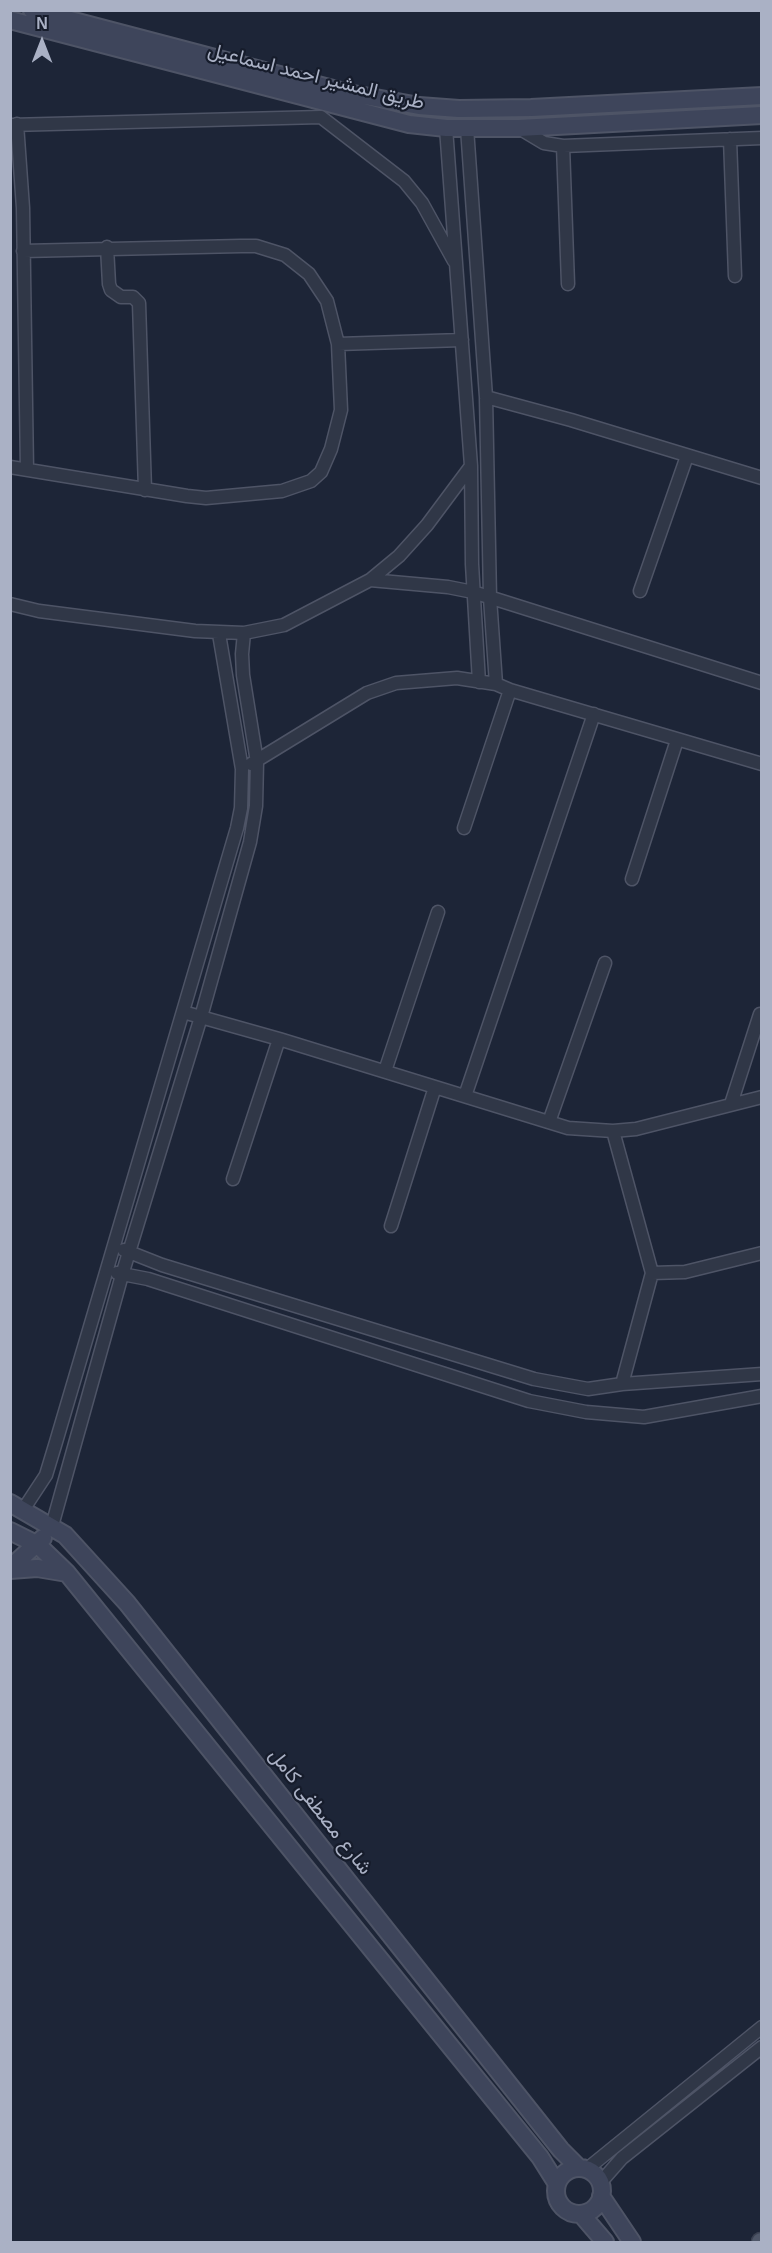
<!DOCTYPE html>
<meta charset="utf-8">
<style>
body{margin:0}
#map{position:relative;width:772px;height:2253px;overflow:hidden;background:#1d2537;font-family:Arial,sans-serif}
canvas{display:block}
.frame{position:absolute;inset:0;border:12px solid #aab1c5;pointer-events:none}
.north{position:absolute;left:12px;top:12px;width:60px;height:60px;-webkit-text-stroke:4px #161c2b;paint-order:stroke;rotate:0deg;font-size:16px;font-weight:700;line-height:24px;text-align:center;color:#aab1c5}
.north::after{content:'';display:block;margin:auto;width:21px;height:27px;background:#aab1c5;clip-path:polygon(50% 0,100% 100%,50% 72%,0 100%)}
</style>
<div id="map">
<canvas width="772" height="2253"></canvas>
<div class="frame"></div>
<div class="north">N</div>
</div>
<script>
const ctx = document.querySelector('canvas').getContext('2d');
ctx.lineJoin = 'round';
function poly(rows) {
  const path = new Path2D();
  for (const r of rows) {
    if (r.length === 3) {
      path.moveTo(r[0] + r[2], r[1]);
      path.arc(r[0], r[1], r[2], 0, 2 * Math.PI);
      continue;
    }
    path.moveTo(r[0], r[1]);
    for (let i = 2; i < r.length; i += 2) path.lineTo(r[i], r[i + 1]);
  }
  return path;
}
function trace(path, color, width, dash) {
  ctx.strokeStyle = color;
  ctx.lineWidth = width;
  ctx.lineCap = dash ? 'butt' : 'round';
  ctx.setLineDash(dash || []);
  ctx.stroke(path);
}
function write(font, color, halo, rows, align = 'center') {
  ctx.font = font + ' Arial,Vazirmatn,sans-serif';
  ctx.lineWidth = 4.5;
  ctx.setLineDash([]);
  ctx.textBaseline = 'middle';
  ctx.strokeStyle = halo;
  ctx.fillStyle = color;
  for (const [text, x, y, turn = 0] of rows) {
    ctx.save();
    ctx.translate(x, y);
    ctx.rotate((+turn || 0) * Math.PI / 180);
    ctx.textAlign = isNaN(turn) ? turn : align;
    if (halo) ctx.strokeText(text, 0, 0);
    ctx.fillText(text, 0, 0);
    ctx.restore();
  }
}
const street = poly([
 [17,124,23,208,27,470],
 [10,125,321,117,404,181,422,203,454,261],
 [446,128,471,466,472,564,479,682],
 [467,128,486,397,490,598,496,684],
 [519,128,544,143,563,146,762,138],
 [730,139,735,276],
 [563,146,568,284],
 [107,247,109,284,111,290,121,297,133,297,139,303,145,490],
 [338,344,462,340],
 [486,397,571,420,762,478],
 [10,467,187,496,206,498,282,491,311,481,321,472,331,449,341,410,338,344,327,301,309,274,285,255,256,246,241,246,23,251],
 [370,580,399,556,427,525,471,466],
 [640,591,687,456],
 [10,604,39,611,195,631,244,633,284,625,370,580,448,587,473,592,762,683],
 [251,764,367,693,396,683,457,678,496,684,510,690,762,764],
 [464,828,510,690],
 [632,879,677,740],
 [183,1012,279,1039,568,1128,613,1131,636,1129,762,1097],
 [385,1071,438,912],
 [465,1096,594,714],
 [731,1104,760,1014],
 [549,1122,605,963],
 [613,1131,652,1273,622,1384],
 [233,1179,279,1039],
 [391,1226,435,1087],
 [124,1250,162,1265,534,1379,588,1389,622,1384,762,1374],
 [117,1273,148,1279,529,1401,586,1412,644,1417,762,1396],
 [652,1273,685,1272,762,1253],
 [23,1510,46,1475,56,1442,237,828,241,808,242,769,219,634],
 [52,1526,122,1275,201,1017,250,842,256,806,257,762,243,675,242,654,244,633],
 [587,2169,762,2027],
 [600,2183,622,2158,762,2047]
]);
const secondary = poly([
 [32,10,348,93,419,106,459,109,531,108,762,96],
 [10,20,409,124,446,128,519,128,762,115],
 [10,1503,65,1535,127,1603,561,2150,578,2167],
 [10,1531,38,1545,67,1573,540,2157,557,2184],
 [10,1568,43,1538],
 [10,1570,37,1568,67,1573],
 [579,2191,23],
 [601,2196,632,2242],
 [581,2214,605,2242]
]);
const primary = poly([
 [761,2242,762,2242]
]);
trace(street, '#4e5466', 15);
trace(secondary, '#4e5466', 20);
trace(primary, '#3a4051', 21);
trace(street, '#303747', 12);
trace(secondary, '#3e455b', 16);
trace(primary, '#4e5668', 18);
write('20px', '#aab1c5', '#161c2b', [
 ["طريق المشير احمد اسماعيل",316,77,14],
 ["شارع مصطفى كامل",320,1812,52]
]);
</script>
